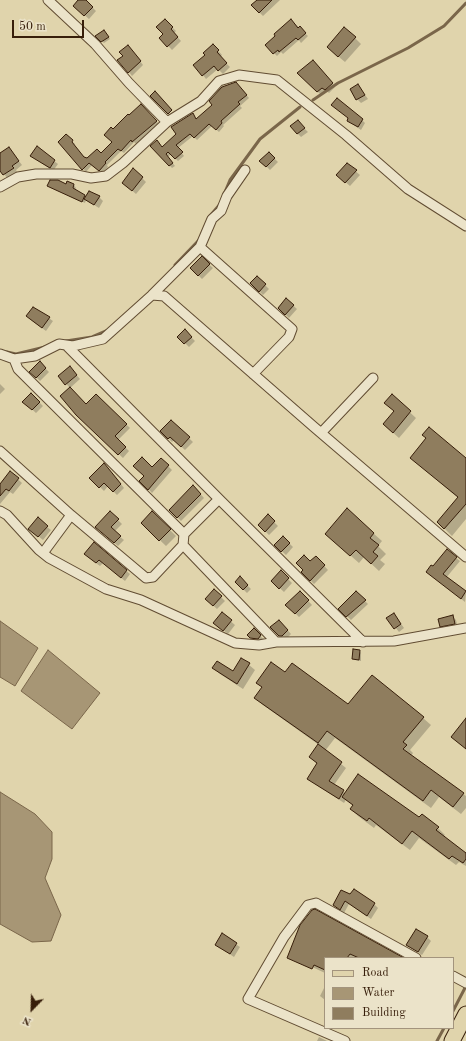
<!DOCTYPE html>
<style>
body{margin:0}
#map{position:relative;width:466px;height:1041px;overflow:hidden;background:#e0d4ac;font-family:"Old Standard TT",serif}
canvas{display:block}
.legend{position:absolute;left:324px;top:957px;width:130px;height:72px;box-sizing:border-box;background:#ebe3c9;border:1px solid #a3947d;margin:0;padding:5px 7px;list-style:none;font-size:12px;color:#371e0a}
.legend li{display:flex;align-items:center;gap:8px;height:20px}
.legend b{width:20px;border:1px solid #a3947d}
.north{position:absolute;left:12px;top:989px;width:40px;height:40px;-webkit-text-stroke:3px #ebe3c9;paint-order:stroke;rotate:203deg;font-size:11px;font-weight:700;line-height:16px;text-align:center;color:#371e0a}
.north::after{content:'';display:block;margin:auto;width:14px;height:18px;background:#371e0a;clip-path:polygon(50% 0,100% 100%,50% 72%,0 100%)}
.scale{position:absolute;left:12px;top:20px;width:72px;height:18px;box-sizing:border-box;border:2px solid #371e0a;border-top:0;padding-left:5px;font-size:12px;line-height:14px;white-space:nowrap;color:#371e0a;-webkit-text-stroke:3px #ebe3c9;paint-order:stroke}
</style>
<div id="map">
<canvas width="466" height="1041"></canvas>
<ul class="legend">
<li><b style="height:5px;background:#e0d4ac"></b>Road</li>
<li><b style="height:11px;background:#a79675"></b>Water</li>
<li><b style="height:11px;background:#8f7d5e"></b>Building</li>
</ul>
<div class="north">N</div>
<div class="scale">50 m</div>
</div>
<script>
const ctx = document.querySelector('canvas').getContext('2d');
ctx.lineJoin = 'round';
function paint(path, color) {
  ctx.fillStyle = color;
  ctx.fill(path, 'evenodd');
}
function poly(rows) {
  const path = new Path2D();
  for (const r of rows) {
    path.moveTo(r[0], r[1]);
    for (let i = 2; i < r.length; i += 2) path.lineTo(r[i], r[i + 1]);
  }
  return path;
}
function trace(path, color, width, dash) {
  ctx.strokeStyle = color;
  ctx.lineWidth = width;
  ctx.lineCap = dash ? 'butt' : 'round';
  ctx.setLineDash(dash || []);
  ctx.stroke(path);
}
const water = poly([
 [0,621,38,648,15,686,0,677,0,621],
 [48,650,100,693,72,729,21,691,48,650],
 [0,792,35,814,52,832,52,859,45,878,61,915,51,941,32,942,0,924,0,792]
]);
paint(water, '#a79675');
trace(water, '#7a664a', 1);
paint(poly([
 [80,0,85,0,96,11,89,19,74,6],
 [259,0,280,0,263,16,253,6],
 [165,20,176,31,174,33,181,41,172,50,161,38,165,34],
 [294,23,308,36,301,43,299,40,283,54,281,52,277,56,274,53],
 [106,33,110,39,104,43,97,36],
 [355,38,361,44,345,62,334,53],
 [213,45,222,55,220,57,230,67,223,74,218,69,206,79,203,75],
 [131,49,143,65,132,76,129,72,124,56],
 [316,64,335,87,329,93,326,90,321,95,299,73],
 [358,85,368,99,361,103,357,99],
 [238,86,249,98,240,106,242,108,223,125,224,126,219,132,212,126,197,140,193,136,178,148,184,156,178,161,171,154,168,157,175,166,172,168,152,146,162,148,178,134,193,114,197,120],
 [141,105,159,124,136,144,134,142,124,153,121,151,107,165,108,167,102,173,92,165,86,172,59,142,66,135,75,144,74,146,87,160,101,154,113,142,113,130],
 [362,120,365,123,361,130,348,121],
 [301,125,308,132,301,137,297,133],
 [37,148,58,164,53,171,31,156],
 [11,151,22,165,16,170,17,172,8,179,0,169,0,158],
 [269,153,278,162,270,170,261,161],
 [347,164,360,175,350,186,337,175],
 [133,169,146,182,136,194,128,187],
 [67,185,74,185,76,188,75,190,86,198,99,197,103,201,99,208,86,200,85,203,48,186],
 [202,258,213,268,202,279,191,268],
 [257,277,269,289,263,295,255,287],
 [286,299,297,309,289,318,279,308],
 [34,308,53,321,46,331,31,320],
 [185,331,195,341,189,347,179,337],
 [40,363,49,372,40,381,31,372],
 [73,371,80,379,70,388,59,376],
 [0,384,5,389,0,394],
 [31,394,43,406,36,413,24,402],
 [96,396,130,428,118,440,129,451,123,458,77,415],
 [392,396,416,418,399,438,390,430,395,412],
 [171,421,193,442,185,450,174,440,172,442,161,431],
 [411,458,466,459,466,519,452,536,438,522,458,498],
 [161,459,172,470,152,493,141,481],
 [108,468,124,488,117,495,108,486,104,491,91,478],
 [10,472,22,483,13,494,10,492,0,504,0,485],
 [193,486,204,498,181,521,170,510],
 [347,510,382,541,378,546,386,554,380,560,385,564,379,571,364,557,359,563,334,541],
 [110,512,122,524,114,532,124,540,118,546,100,531],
 [152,512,176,536,166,546,142,523],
 [268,516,278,526,269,535,259,525],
 [47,527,51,530,43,540,33,532],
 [283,537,293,547,286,555,275,545],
 [94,543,130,574,125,581,103,563,100,566,89,558],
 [316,557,328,570,314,584,302,572],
 [456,558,460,561,446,578,466,593,465,602,427,572],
 [281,572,292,583,284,592,272,581],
 [240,578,251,589,247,593,236,582],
 [214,590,225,601,217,609,206,599],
 [300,592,312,605,299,617,287,605],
 [356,592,368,604,351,620,339,609],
 [222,614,235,625,228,634,214,623],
 [452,616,456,620,458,628,444,630,441,626],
 [388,618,397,618,404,628,399,632],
 [283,625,291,634,286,639,283,639,272,627],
 [254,629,264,640,255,642,248,635],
 [360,651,361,653,361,661,355,660,353,659],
 [242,659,255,670,243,689,220,674,214,668,234,672],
 [285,674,348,706,423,718,431,725,410,750,413,753,411,756,466,796,466,808,461,814,439,797,431,808,335,738,325,751,346,768,334,785,345,793,419,819,438,828,445,835,443,837,466,854,466,866,459,862,456,865,419,838,410,850,376,825,374,828,358,816,351,809,353,806,346,800,344,803,308,779,317,764,310,757,319,745,263,705,256,698],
 [341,891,374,904,378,908,371,919,349,904,344,913,338,909,334,905],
 [301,926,401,958,325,958,325,973,297,960],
 [222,935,240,947,234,957,216,945],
 [427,937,431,941,422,955,407,945],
 [325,986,325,1000,320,996],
 [319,1037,327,1041,317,1041]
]), '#0003');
trace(poly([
 [313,100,338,83,408,48,444,26,466,3],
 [225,192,230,180,260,139,300,107],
 [209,217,221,203],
 [175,265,199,240],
 [66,341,92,337,106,331],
 [7,352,16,354,45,347],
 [453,1011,466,986],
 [437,1041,444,1028]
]), '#7a664a', 3);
const building = poly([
 [78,0,86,0,93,7,84,16,73,6,78,0],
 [257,0,272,0,259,13,251,5,257,0],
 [165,19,173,27,171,29,178,37,167,47,159,38,163,34,156,27,165,19],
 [291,19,298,28,300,26,306,33,298,40,296,38,279,52,278,50,273,54,265,45,275,36,274,34,291,19],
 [344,27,356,37,338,57,327,47,344,27],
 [104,30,109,37,101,42,95,36,104,30],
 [213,44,219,50,217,52,227,63,218,71,214,66,202,76,193,65,205,55,203,53,213,44],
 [128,45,141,61,128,73,117,60,123,56,119,52,128,45],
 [313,60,333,83,325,90,322,88,317,92,297,73,313,60],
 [236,82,247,95,238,102,240,104,221,121,222,123,216,130,209,124,194,138,190,134,176,145,183,152,175,159,168,152,166,154,173,163,169,166,150,146,157,140,162,147,176,134,171,127,193,113,196,119,212,105,209,101,222,87,236,82],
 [358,84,365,95,356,100,350,89,358,84],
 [155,91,172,110,168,114,150,96,155,91],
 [337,98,363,119,358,127,347,121,348,118,331,105,337,98],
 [141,104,157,121,132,142,131,140,121,151,118,149,105,162,106,163,99,171,89,163,82,170,58,142,66,134,73,140,72,142,84,157,87,158,97,149,101,153,112,142,104,135,111,127,113,129,128,114,129,115,141,104],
 [298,120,305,128,297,134,290,126,298,120],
 [37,146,55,160,50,168,30,156,37,146],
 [9,147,19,161,12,166,14,168,3,175,0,171,0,153,9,147],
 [269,152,275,158,266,167,259,161,269,152],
 [347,163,357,170,345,183,336,175,347,163],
 [133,168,143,177,132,191,122,183,133,168],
 [50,180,58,180,66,184,67,181,74,184,73,188,85,195,82,202,47,186,50,180],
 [89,191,100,196,94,205,84,199,89,191],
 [202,256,210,264,198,276,190,268,202,256],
 [257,276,266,284,259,292,250,283,257,276],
 [286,298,294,305,285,315,278,308,286,298],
 [33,307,50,317,42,328,26,316,33,307],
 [185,329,192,337,184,344,177,337,185,329],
 [40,361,46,368,36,378,29,372,40,361],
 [70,366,77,375,65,385,58,376,70,366],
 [70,387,86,404,96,394,127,424,115,436,126,447,118,455,76,415,60,396,70,387],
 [31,393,40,402,32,410,22,402,31,393],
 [392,394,411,411,393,433,383,424,394,411,384,403,392,394],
 [171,420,190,437,181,447,170,437,168,439,160,431,171,420],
 [429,427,466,458,466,504,444,529,437,522,458,497,410,458,426,438,422,435,429,427],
 [142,457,152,467,161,458,169,465,148,490,139,481,144,476,133,466,142,457],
 [104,463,121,484,113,492,104,483,99,488,89,478,104,463],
 [10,471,19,478,9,491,6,489,0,496,0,484,10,471],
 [193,485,201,494,177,518,169,510,193,485],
 [347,508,374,533,370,538,379,545,373,552,378,556,371,564,356,550,350,556,325,534,347,508],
 [110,511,119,519,111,527,121,536,114,543,95,527,110,511],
 [152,511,171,529,159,541,141,523,152,511],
 [268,514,275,521,265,532,258,525,268,514],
 [38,517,48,526,38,537,28,529,38,517],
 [283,536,290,543,281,552,274,545,283,536],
 [94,542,127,570,121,578,99,560,96,563,84,554,94,542],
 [447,549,457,557,443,574,466,591,461,599,426,572,431,565,433,566,447,549],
 [304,555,310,561,316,556,325,565,310,581,301,572,303,570,296,563,304,555],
 [281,570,289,578,279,589,271,581,281,570],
 [240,576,248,585,243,590,235,582,240,576],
 [214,589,222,596,213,606,205,599,214,589],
 [300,591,309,600,295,614,285,605,300,591],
 [356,591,366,600,346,617,338,609,356,591],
 [222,612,232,620,223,631,213,623,222,612],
 [394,613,401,624,394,629,386,618,394,613],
 [453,615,455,624,440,627,438,619,453,615],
 [279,620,288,630,282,636,279,636,270,627,279,620],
 [254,628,261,635,258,639,250,638,247,635,254,628],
 [353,649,360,650,359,660,352,659,353,649],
 [241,658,250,663,237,684,212,668,217,661,233,671,241,658],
 [271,662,285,672,292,663,348,704,372,675,424,717,403,742,407,745,403,749,464,793,453,807,431,790,423,801,327,731,318,743,254,698,262,687,256,683,271,662],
 [466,718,466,749,451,737,466,718],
 [318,744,342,762,329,781,344,790,339,799,307,779,317,763,309,757,318,744],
 [358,774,419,817,422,814,439,827,436,830,466,853,466,859,463,863,452,856,449,859,412,831,402,844,369,818,367,821,350,809,353,805,342,797,358,774],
 [354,889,375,903,367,916,345,901,340,910,333,905,341,890,350,894,354,889],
 [315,909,404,958,359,958,350,954,347,958,325,958,325,970,314,965,312,969,287,958,300,925,312,910,315,909],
 [416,929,428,936,418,952,406,945,416,929],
 [222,933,237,943,230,954,215,945,222,933]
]);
paint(building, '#8f7d5e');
trace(building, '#371e0a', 1);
const street = poly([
 [48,0,95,44,129,83,167,122],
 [0,187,18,177,36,174,72,174,91,178,106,176,123,163,167,122,201,101,219,81,239,75,277,80,346,135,408,189,466,226],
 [200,247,212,219,221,211,227,196,245,170],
 [152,295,200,247,292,329,289,337,253,374],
 [66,345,219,499,184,534],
 [0,354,14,359,35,356,59,344,73,346,103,339,152,295,164,296,314,427,466,557],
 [14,359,18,369,184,534,183,545,276,642],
 [321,433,373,378],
 [0,451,71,515],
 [219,499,363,642],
 [0,511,7,515,39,550,49,558,106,589,141,600,235,643,259,645,276,642,394,641,466,628],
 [43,553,71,515,146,578,153,577,183,545],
 [453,976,466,983],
 [345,1041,248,999,284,937,308,905,316,903,416,958]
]);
const primary = poly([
 [452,1041,466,1014]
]);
trace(street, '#614c32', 11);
trace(primary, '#371e0a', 17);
trace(street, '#ebe3c9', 9);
trace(primary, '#e0d4ac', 15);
</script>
